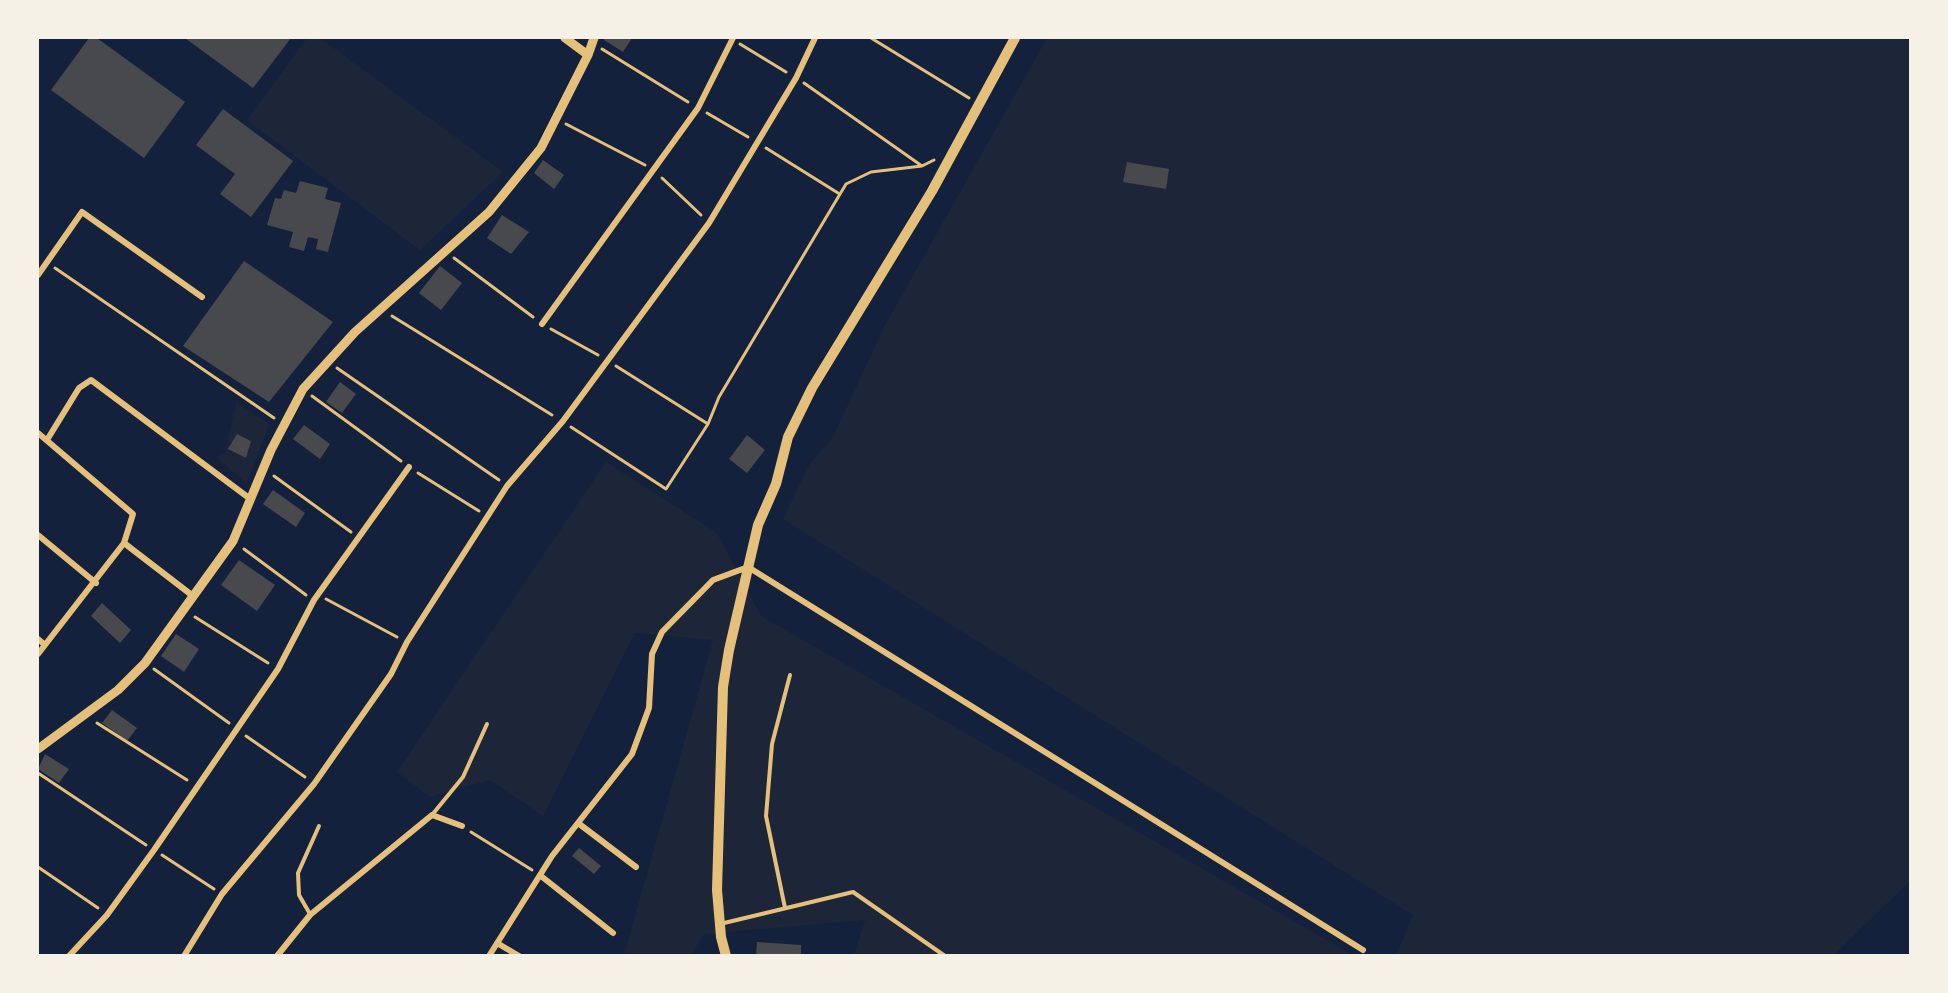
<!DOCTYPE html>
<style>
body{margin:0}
#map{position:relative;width:1948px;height:993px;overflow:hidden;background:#14213d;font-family:"Source Sans 3",sans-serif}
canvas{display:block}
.frame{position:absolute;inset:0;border:39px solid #f6f1e7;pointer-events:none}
</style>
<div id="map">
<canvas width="1948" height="993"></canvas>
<div class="frame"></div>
</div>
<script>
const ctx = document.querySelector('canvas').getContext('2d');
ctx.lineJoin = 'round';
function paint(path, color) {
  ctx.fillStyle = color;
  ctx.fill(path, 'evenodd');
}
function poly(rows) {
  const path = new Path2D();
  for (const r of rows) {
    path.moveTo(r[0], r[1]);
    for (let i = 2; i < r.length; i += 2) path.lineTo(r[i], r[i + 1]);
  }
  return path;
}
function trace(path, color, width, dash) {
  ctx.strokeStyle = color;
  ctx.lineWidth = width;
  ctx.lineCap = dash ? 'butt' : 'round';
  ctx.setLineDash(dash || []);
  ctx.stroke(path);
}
paint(poly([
 [307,38,320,38,503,172,420,250,247,120],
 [1047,38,1910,38,1910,881,1834,955,1396,955,1413,915,783,519,810,463,832,439,884,327],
 [236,402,269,424,247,484,216,457,225,454],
 [606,462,717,533,761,616,1353,955,854,955,865,920,704,934,691,955,624,955,713,640,635,633,543,816,490,780,430,797,397,772]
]), '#1d2539');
paint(poly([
 [89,38,97,38,185,102,144,158,51,90],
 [185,38,291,38,253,88],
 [605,38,632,38,623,52,604,40],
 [223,109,293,161,251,217,220,194,235,174,196,145],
 [543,160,564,175,554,189,534,173],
 [1127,162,1169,169,1166,189,1123,182],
 [300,181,328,188,325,199,341,203,328,252,316,249,318,239,308,237,304,251,289,247,293,232,267,225,275,198,281,199,284,190,296,193],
 [502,215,529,232,511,254,487,238],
 [244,261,333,322,269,402,183,346],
 [440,266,462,283,441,310,419,293],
 [340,382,356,394,342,413,326,402],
 [304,425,330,444,320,459,293,439],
 [237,434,251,441,246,458,228,449],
 [747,435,765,450,747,473,729,459],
 [273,490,305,513,296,527,263,504],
 [239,560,275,585,257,611,221,585],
 [102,603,131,630,120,643,91,616],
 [176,634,199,649,184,672,161,656],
 [112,710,137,728,127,741,102,723],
 [45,754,69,769,59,783,38,769],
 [579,848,601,866,594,874,572,856],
 [757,942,801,945,801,956,756,956]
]), '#48494c');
trace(poly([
 [871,38,969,98],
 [740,44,786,72],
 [602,49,688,102],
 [804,83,922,166],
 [707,113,748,137],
 [566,124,645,165],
 [766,148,838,193],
 [662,178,701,215],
 [454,258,533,317],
 [55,268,274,418],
 [392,316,552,415],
 [551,329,598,355],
 [616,366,708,424],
 [337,368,499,480],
 [312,396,401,461],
 [571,427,666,489,708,424,719,397,846,184,871,172,922,166,934,160],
 [418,473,479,511],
 [274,476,351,532],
 [244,549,306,595],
 [326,599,397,637],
 [195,617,268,663],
 [154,669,229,723],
 [97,723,187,780],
 [246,736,305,777],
 [38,773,146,845],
 [471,832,532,870],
 [162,855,214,889],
 [38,867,98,908]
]), '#e5c07b', 3);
trace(poly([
 [432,815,463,777,487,724],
 [785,908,766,816,772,744,790,675],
 [310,914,299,895,298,873,319,826],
 [720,924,853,892,945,956]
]), '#e5c07b', 4);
trace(poly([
 [38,275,82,212,202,297],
 [542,324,698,108,733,38],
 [38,433,133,514,124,543,38,654],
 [47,440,79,388,91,380,249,498],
 [38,535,96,583],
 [124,543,193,596],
 [38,639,45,645],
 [578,823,636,867],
 [541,876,613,933],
 [497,943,519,956],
 [69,956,107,915,154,850,278,669,314,600,409,467],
 [184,956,222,894,314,784,391,674,407,642,507,486,563,421,709,223,796,78,815,38],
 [277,956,310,915,432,815,462,826],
 [489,956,552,856,632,754,649,708,652,654,662,632,713,580,748,567,1363,950]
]), '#e5c07b', 6);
trace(poly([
 [565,38,588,55],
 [38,749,118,690,145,663,233,541,271,450,303,389,355,332,489,212,541,148,588,55,594,38]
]), '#e5c07b', 9);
trace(poly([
 [726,956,721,937,717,890,723,687,729,650,758,525,776,484,788,437,812,388,932,191,1015,38]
]), '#e5c07b', 10);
</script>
